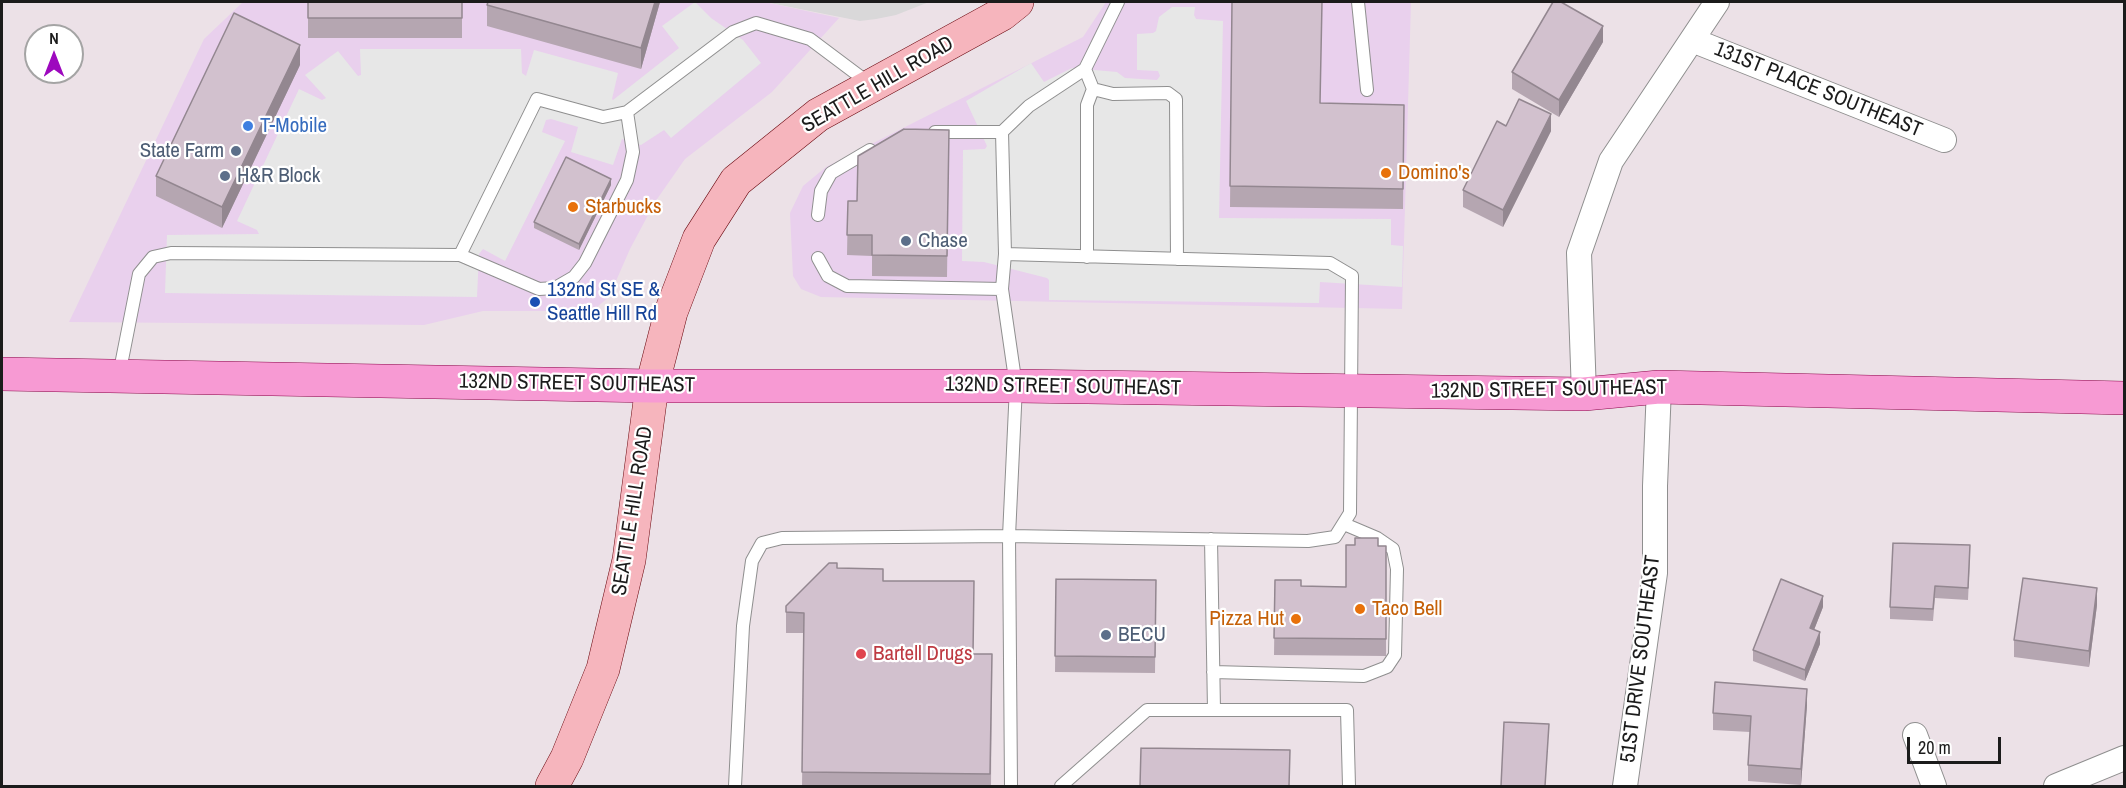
<!DOCTYPE html>
<style>
body{margin:0}
#map{position:relative;width:2126px;height:788px;overflow:hidden;background:#ece1e7;font-family:"Archivo Narrow",sans-serif}
canvas{display:block}
.frame{position:absolute;inset:0;border:3px solid #1b1b1b;pointer-events:none}
.north{position:absolute;left:24px;top:24px;width:60px;height:60px;box-sizing:border-box;background:#fff;border:2px solid #a4a4a4;border-radius:50%;rotate:0deg;font-size:16px;font-weight:700;line-height:24px;text-align:center;color:#1b1b1b}
.north::after{content:'';display:block;margin:auto;width:21px;height:27px;background:#9d08be;clip-path:polygon(50% 0,100% 100%,50% 72%,0 100%)}
.scale{position:absolute;left:1907px;top:737px;width:94px;height:27px;box-sizing:border-box;border:3px solid #1b1b1b;border-top:0;padding-left:8px;font-size:18px;line-height:21px;white-space:nowrap;color:#1b1b1b;-webkit-text-stroke:4px #fff;paint-order:stroke}
</style>
<div id="map">
<canvas width="2126" height="788"></canvas>
<div class="frame"></div>
<div class="north">N</div>
<div class="scale">20 m</div>
</div>
<script>
const ctx = document.querySelector('canvas').getContext('2d');
ctx.lineJoin = 'round';
function paint(path, color) {
  ctx.fillStyle = color;
  ctx.fill(path, 'evenodd');
}
function poly(rows) {
  const path = new Path2D();
  for (const r of rows) {
    path.moveTo(r[0], r[1]);
    for (let i = 2; i < r.length; i += 2) path.lineTo(r[i], r[i + 1]);
  }
  return path;
}
function trace(path, color, width, dash) {
  ctx.strokeStyle = color;
  ctx.lineWidth = width;
  ctx.lineCap = dash ? 'butt' : 'round';
  ctx.setLineDash(dash || []);
  ctx.stroke(path);
}
function write(font, color, halo, rows, align = 'center') {
  ctx.font = font + ' "Archivo Narrow",sans-serif';
  ctx.lineWidth = 4.5;
  ctx.setLineDash([]);
  ctx.textBaseline = 'middle';
  ctx.strokeStyle = halo;
  ctx.fillStyle = color;
  for (const [text, x, y, turn = 0] of rows) {
    ctx.save();
    ctx.translate(x, y);
    ctx.rotate((+turn || 0) * Math.PI / 180);
    ctx.textAlign = isNaN(turn) ? turn : align;
    if (halo) ctx.strokeText(text, 0, 0);
    ctx.fillText(text, 0, 0);
    ctx.restore();
  }
}
paint(poly([
 [765,2,929,2,896,15,876,19,860,21]
]), '#d9d8d9');
paint(poly([
 [243,2,765,2,839,18,772,92,685,159,655,202,630,249,609,297,597,307,577,311,483,311,424,325,69,322,204,39],
 [1106,2,1411,2,1402,309,821,297,801,289,793,276,790,213,803,186,826,167,1083,37]
]), '#e9d0ed');
paint(poly([
 [695,2,711,18,743,40,761,63,671,138,664,130,641,145,622,139,613,165,571,152,578,127,551,119,546,120,542,132,565,141,505,261,483,249,479,254,477,297,165,293,167,235,259,234,257,230,237,221,299,89,322,100,326,98,305,75,338,51,358,76,361,75,360,49,521,49,522,73,526,76,534,50,618,73,612,99,613,100,679,48,662,26],
 [1172,7,1195,7,1194,15,1196,19,1223,21,1219,218,1391,219,1391,245,1403,246,1402,287,1320,282,1319,303,1049,300,1049,280,1047,278,984,262,962,261,963,150,985,149,987,146,966,101,1031,63,1044,82,1072,68,1117,72,1125,78,1157,80,1160,76,1158,71,1137,70,1137,34,1153,33,1156,31,1159,17]
]), '#e7e7e7');
const service = poly([
 [1358,2,1367,90],
 [1085,69,1093,89,1113,94,1168,93,1176,99,1177,259],
 [935,132,1002,132],
 [818,215,821,191,831,173,870,150],
 [1005,254,1002,289,1016,386,1009,536,1011,786],
 [460,255,539,289,555,288,574,277,585,263,627,180,633,152,627,112],
 [1087,257,1087,105,1093,89],
 [818,258,828,276,847,286,1002,289],
 [119,375,139,274,153,257,171,253,460,255,537,99,603,117,627,112,733,32,756,23,810,39,870,84],
 [1211,539,1214,710],
 [1213,672,1364,676,1387,667,1395,655,1397,569,1393,549,1377,538,1344,524],
 [735,786,743,626,752,561,762,543,782,538,1009,536,1308,541,1335,537,1350,513,1352,276,1330,263,1005,254,1002,132,1029,106,1085,69,1118,2],
 [1061,786,1147,710,1347,710,1349,786]
]);
const minor = poly([
 [1692,40,1944,140],
 [1584,394,1579,253,1611,161,1717,2],
 [1915,735,1934,786],
 [1625,786,1655,573,1655,486,1659,387],
 [2056,786,2124,758]
]);
const secondary = poly([
 [552,786,567,758,603,669,629,560,652,386,671,312,699,239,736,181,818,115,1002,14,1017,2]
]);
const primary = poly([
 [2,374,652,386,1016,386,1584,394,1659,387,2124,398]
]);
trace(service, '#8f8f8f', 14);
trace(minor, '#8f8f8f', 26);
trace(secondary, '#6b0910', 34);
trace(primary, '#8c064a', 34);
trace(service, '#fff', 12);
trace(minor, '#fff', 24);
trace(secondary, '#f6b5bd', 33);
trace(primary, '#f79ad3', 33);
paint(poly([
 [308,2,462,2,462,38,308,38],
 [488,2,660,2,641,69,487,26,487,5],
 [1232,2,1321,103,1404,105,1403,209,1230,207],
 [1603,42,1559,117,1512,89,1512,72],
 [300,65,222,228,156,196,156,176],
 [1506,126,1551,131,1503,227,1463,207,1463,190],
 [949,130,947,277,872,276,872,256,847,255,848,201,857,201],
 [611,185,579,250,534,228,534,222],
 [1378,546,1386,546,1386,656,1274,655,1275,580,1301,586,1346,587],
 [1970,556,1968,600,1935,598,1933,621,1890,619,1890,607],
 [837,568,883,581,973,654,992,654,991,786,802,786,804,633,786,633,786,606],
 [1056,579,1156,580,1155,673,1055,672],
 [2097,605,2089,667,2014,657,2014,640],
 [1823,607,1814,630,1820,644,1805,681,1753,661,1753,650],
 [1807,705,1801,785,1748,781,1748,765,1750,732,1713,730,1713,713]
]), '#b5a6b1');
paint(poly([
 [655,2,660,2,641,69,641,48],
 [1603,26,1603,42,1559,117,1559,100],
 [300,45,300,65,222,228,222,207],
 [1551,114,1551,131,1503,227,1503,210],
 [611,179,611,185,579,250,579,244],
 [2097,588,2097,605,2089,667,2089,651],
 [1823,596,1823,607,1810,640,1810,628],
 [1820,632,1820,644,1805,681,1805,670],
 [1807,689,1807,705,1801,785,1801,769]
]), '#938790');
const building = poly([
 [308,2,462,2,462,18,308,18,308,2],
 [488,2,655,2,641,48,487,5,488,2],
 [1232,2,1322,2,1320,103,1404,105,1403,189,1230,186,1232,2],
 [1553,2,1561,2,1603,26,1559,100,1512,72,1553,2],
 [234,13,300,45,222,207,156,176,234,13],
 [1519,99,1551,114,1503,210,1463,190,1497,121,1506,126,1519,99],
 [904,129,949,130,947,256,872,255,872,235,847,235,848,201,857,201,858,156,904,129],
 [566,157,611,179,579,244,534,222,566,157],
 [1355,538,1378,538,1378,546,1386,546,1386,639,1274,638,1275,580,1301,580,1301,586,1346,587,1346,545,1355,545,1355,538],
 [1893,543,1970,545,1968,588,1935,586,1933,609,1890,607,1893,543],
 [829,563,837,563,837,568,883,569,883,581,974,581,973,654,992,654,990,774,802,772,804,613,786,612,786,606,829,563],
 [2023,578,2097,588,2089,651,2014,640,2023,578],
 [1056,579,1156,580,1155,657,1055,656,1056,579],
 [1781,579,1823,596,1810,628,1820,632,1805,670,1753,650,1781,579],
 [1715,682,1807,689,1801,769,1748,765,1751,716,1713,713,1715,682],
 [1504,722,1549,724,1545,786,1501,786,1504,722],
 [1141,748,1290,750,1289,786,1140,786,1141,748]
]);
paint(building, '#d2c1ce');
trace(building, '#938790', 1.5);
for (const [x, y, r, color] of [
 [248,126,6,"#3f7fe0"],
 [236,151,6,"#5c6f8a"],
 [1386,173,6,"#e8710a"],
 [225,176,6,"#5c6f8a"],
 [573,207,6,"#e8710a"],
 [906,241,6,"#5c6f8a"],
 [535,302,6,"#1a4fb4"],
 [1360,609,6,"#e8710a"],
 [1296,619,6,"#e8710a"],
 [1106,635,6,"#5c6f8a"],
 [861,654,6,"#e0444e"]
]) {
  const dot = new Path2D();
  dot.arc(x, y, r, 0, 2 * Math.PI);
  ctx.fillStyle = color;
  ctx.fill(dot);
  trace(dot, '#fff', 2);
}
write('21px', '#1b1b1b', '#fff', [
 ["SEATTLE HILL ROAD",878,85,-30],
 ["131ST PLACE SOUTHEAST",1818,90,22],
 ["132ND STREET SOUTHEAST",577,384,1],
 ["132ND STREET SOUTHEAST",1063,387,1],
 ["132ND STREET SOUTHEAST",1549,390,-1],
 ["SEATTLE HILL ROAD",633,511,-81],
 ["51ST DRIVE SOUTHEAST",1641,659,-83]
]);
write('21px', '#366cbe', '#fff', [
 ["T-Mobile",260,126]
], 'left');
write('21px', '#4e5e75', '#fff', [
 ["State Farm",224,151,"right"],
 ["H&R Block",237,176],
 ["Chase",918,241],
 ["BECU",1118,635]
], 'left');
write('21px', '#c56008', '#fff', [
 ["Domino's",1398,173],
 ["Starbucks",585,207],
 ["Taco Bell",1372,609],
 ["Pizza Hut",1284,619,"right"]
], 'left');
write('21px', '#164399', '#fff', [
 ["132nd St SE &",547,290],
 ["Seattle Hill Rd",547,314]
], 'left');
write('21px', '#be3a42', '#fff', [
 ["Bartell Drugs",873,654]
], 'left');
</script>
